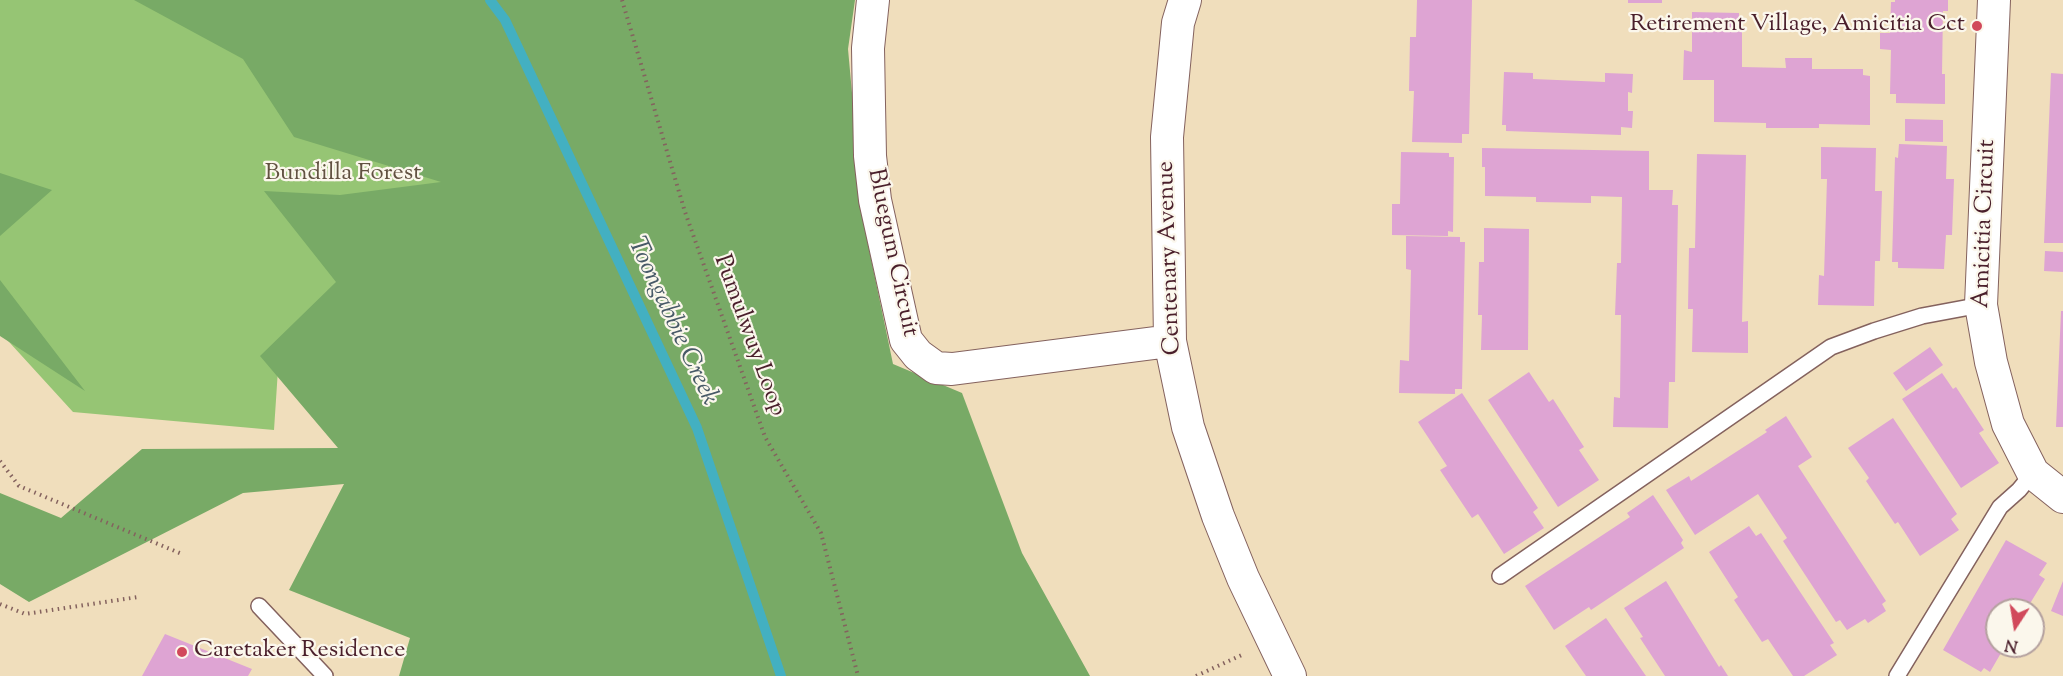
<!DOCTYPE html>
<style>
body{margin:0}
#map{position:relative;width:2063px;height:676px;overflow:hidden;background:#f0debc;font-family:"Sorts Mill Goudy",serif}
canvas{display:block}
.north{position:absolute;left:1985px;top:598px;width:60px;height:60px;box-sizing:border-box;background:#fbf7ec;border:2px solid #b4a19f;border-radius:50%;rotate:192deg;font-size:16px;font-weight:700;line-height:24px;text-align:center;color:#4a1f2b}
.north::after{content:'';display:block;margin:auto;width:21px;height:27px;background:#d1495b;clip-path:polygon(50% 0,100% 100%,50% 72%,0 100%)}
</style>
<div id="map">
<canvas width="2063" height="676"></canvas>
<div class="north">N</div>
</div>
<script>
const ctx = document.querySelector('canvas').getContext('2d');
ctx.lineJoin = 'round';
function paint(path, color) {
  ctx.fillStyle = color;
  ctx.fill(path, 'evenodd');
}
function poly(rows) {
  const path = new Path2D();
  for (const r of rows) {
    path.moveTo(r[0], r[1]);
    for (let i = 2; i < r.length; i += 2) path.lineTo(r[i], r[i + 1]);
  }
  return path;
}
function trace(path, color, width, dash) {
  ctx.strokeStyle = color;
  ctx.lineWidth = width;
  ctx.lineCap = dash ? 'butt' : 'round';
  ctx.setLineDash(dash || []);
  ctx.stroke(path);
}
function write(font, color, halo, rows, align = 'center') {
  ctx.font = font + ' "Sorts Mill Goudy",serif';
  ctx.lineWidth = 4.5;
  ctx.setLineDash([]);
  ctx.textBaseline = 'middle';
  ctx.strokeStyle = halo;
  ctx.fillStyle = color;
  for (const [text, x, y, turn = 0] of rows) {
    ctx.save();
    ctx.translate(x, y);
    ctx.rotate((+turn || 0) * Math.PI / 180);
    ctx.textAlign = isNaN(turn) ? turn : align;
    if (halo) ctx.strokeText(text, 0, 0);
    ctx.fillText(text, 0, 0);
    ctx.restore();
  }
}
paint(poly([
 [0,0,518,0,576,97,280,339,274,430,73,412,0,332]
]), '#96c574');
paint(poly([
 [134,0,855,0,848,49,864,225,893,364,962,393,1022,553,1090,676,399,676,410,638,289,590,344,484,243,493,29,602,0,584,0,493,61,518,142,449,338,448,260,356,336,282,264,191,340,195,441,182,294,137,243,59],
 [0,173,52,190,0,236],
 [0,280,85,391,0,336]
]), '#78aa66');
trace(poly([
 [490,0,505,20,697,428,781,676]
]), '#43b0c1', 10);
paint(poly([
 [1417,0,1472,0,1469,134,1462,134,1462,143,1412,142,1414,91,1409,91,1410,37,1416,37],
 [1628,0,1662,0,1662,3,1628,3],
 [1895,0,1948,0,1948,11,1943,11,1942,74,1945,74,1945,104,1896,103,1896,94,1890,94,1891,50,1880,49,1880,33,1890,33,1891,2,1895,2],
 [1692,12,1739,13,1739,28,1742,29,1742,67,1786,68,1785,58,1812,58,1812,69,1863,69,1863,75,1870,76,1870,125,1819,124,1819,128,1766,128,1766,123,1714,122,1714,80,1683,80,1684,50,1692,52],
 [1504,72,1533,73,1533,79,1605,82,1605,73,1633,74,1632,93,1628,92,1628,111,1633,111,1632,128,1621,127,1621,135,1506,131,1506,125,1502,125],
 [2051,73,2063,74,2063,243,2044,243],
 [1905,119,1943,120,1943,142,1905,141],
 [1899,144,1947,146,1946,179,1954,179,1952,235,1946,235,1944,269,1898,268,1898,262,1892,262,1895,157,1898,158],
 [1821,147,1876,148,1875,191,1882,191,1880,261,1875,261,1874,306,1818,305,1819,275,1824,276,1827,179,1821,179],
 [1482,148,1649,151,1649,190,1673,190,1672,205,1678,205,1675,382,1669,382,1668,428,1613,427,1614,397,1620,398,1621,315,1615,315,1617,263,1621,263,1622,197,1591,196,1591,203,1536,202,1536,197,1485,196,1485,167,1482,167],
 [1401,152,1449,153,1449,157,1454,157,1453,232,1448,231,1448,236,1392,235,1392,204,1400,204],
 [1697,154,1746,155,1742,322,1748,321,1748,353,1692,352,1693,309,1688,309,1689,248,1695,248],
 [1484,228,1529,229,1528,350,1481,350,1482,315,1478,315,1479,262,1484,262],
 [1406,236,1460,237,1460,242,1465,242,1462,389,1455,389,1455,394,1399,393,1400,360,1409,361,1411,270,1406,269],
 [2045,251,2063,252,2063,272,2044,271],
 [2061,311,2063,311,2063,427,2056,427],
 [1930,347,1943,365,1906,391,1893,373],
 [1529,372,1549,402,1553,399,1584,447,1579,450,1599,480,1558,507,1488,400],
 [1942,373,1953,389,1956,387,1984,430,1979,433,1999,463,1961,488,1902,399],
 [1462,393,1538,508,1533,512,1544,528,1504,554,1478,514,1472,518,1440,470,1447,466,1418,422],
 [1786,416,1812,457,1798,466,1886,601,1882,604,1886,611,1868,623,1865,619,1847,630,1840,620,1836,622,1783,541,1787,538,1758,494,1695,535,1666,490,1689,476,1691,481,1767,432,1765,430],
 [1893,418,1957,514,1951,519,1959,530,1920,556,1898,522,1895,524,1866,481,1869,478,1848,448],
 [1653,495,1683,540,1681,543,1684,548,1591,610,1589,607,1554,630,1525,586,1630,517,1627,513],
 [1749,526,1756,536,1761,533,1834,643,1830,645,1837,655,1804,676,1793,676,1768,639,1762,642,1734,600,1738,597,1709,552],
 [2006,540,2047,563,2039,575,2045,579,2026,610,1997,610,1997,646,2005,646,1990,672,1984,668,1981,672,1943,650],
 [1666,581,1719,667,1721,665,1728,676,1665,676,1640,638,1643,637,1624,608],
 [2063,581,2063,616,2051,611],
 [1606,618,1646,676,1586,676,1565,646],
 [165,634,252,669,248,676,142,676]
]), '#dea4d3');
const lane = poly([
 [1500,576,1831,347,1874,331,1922,316,1981,305],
 [259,606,325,676],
 [1897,676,2000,507,2019,490,2033,473]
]);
const street = poly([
 [873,0,868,48,869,104,870,156,875,200,906,340,918,355,936,368,952,369,1170,341],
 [1185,0,1178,23,1167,137,1170,341,1188,427,1218,516,1243,578,1290,676],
 [1994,0,1981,305,1991,362,2008,424,2033,473,2063,497]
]);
trace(lane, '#84625e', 18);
trace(street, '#84625e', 34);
trace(poly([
 [622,0,685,212,765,437,821,533,858,676],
 [0,461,19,486,182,554],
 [0,604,25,614,138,597],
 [1196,676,1244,654]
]), '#84625e', 4, [1.5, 4.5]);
trace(lane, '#fff', 15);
trace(street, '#fff', 32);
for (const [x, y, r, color] of [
 [1977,26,6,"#d1495b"],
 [182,652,6,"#d1495b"]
]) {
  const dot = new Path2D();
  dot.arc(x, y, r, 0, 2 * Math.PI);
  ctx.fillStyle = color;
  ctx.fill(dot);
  trace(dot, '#fbf7ec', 2);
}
write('24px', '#4a1f2b', '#fbf7ec', [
 ["Retirement Village, Amicitia Cct",1965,26],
 ["Caretaker Residence",194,652,"left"]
], 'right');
write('24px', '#615141', '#fbf7ec', [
 ["Bundilla Forest",343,175]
]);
write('24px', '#4a1f2b', '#fbf7ec', [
 ["Amicitia Circuit",1986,224,-88],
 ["Bluegum Circuit",891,253,78],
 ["Centenary Avenue",1171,258,-92],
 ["Pumulwuy Loop",748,336,70]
]);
write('italic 26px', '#475967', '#fbf7ec', [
 ["Toongabbie Creek",671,322,65]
]);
</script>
